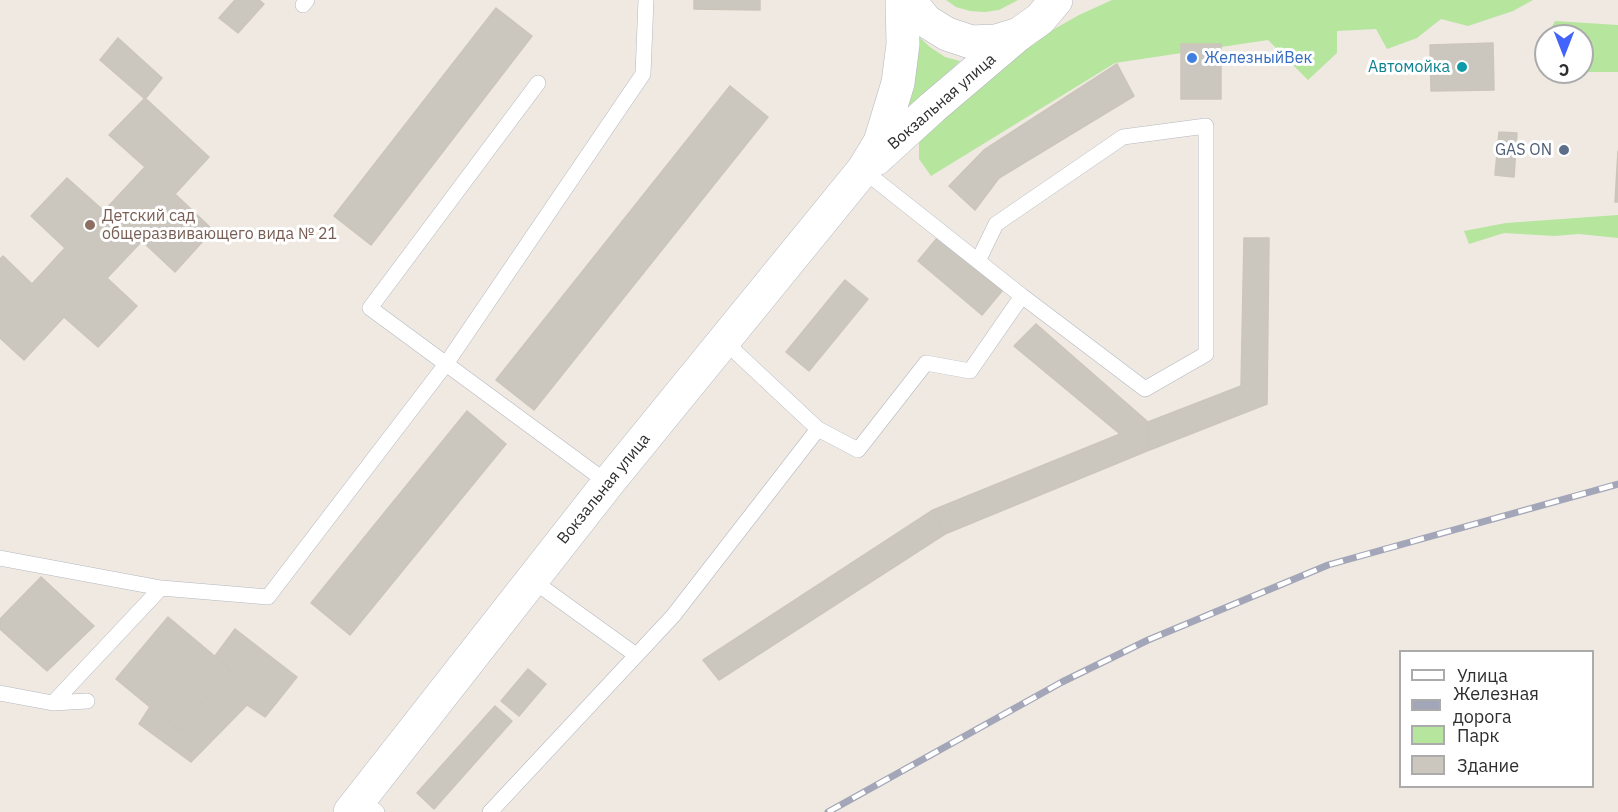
<!DOCTYPE html>
<meta charset="utf-8">
<style>
body{margin:0}
#map{position:relative;width:1618px;height:812px;overflow:hidden;background:#efe9e1;font-family:"IBM Plex Sans",sans-serif}
canvas{display:block}
.legend{position:absolute;left:1399px;top:650px;width:195px;height:138px;box-sizing:border-box;background:#fff;border:2px solid #ababab;margin:0;padding:8px 10px;list-style:none;font-size:18px;color:#2e2e2e}
.legend li{display:flex;align-items:center;gap:12px;height:30px}
.legend b{width:30px;border:2px solid #ababab}
.north{position:absolute;left:1534px;top:24px;width:60px;height:60px;box-sizing:border-box;background:#fff;border:2px solid #ababab;border-radius:50%;rotate:180deg;font-size:16px;font-weight:700;line-height:24px;text-align:center;color:#2e2e2e}
.north::after{content:'';display:block;margin:auto;width:21px;height:27px;background:#4264fb;clip-path:polygon(50% 0,100% 100%,50% 72%,0 100%)}
</style>
<div id="map">
<canvas width="1618" height="812"></canvas>
<ul class="legend">
<li><b style="height:8px;background:#fff"></b>Улица</li>
<li><b style="height:8px;background:#a3a6b8"></b>Железная дорога</li>
<li><b style="height:16px;background:#b6e59e"></b>Парк</li>
<li><b style="height:16px;background:#cbc7bf"></b>Здание</li>
</ul>
<div class="north">С</div>
</div>
<script>
const ctx = document.querySelector('canvas').getContext('2d');
ctx.lineJoin = 'round';
function paint(path, color) {
  ctx.fillStyle = color;
  ctx.fill(path, 'evenodd');
}
function poly(rows) {
  const path = new Path2D();
  for (const r of rows) {
    path.moveTo(r[0], r[1]);
    for (let i = 2; i < r.length; i += 2) path.lineTo(r[i], r[i + 1]);
  }
  return path;
}
function trace(path, color, width, dash) {
  ctx.strokeStyle = color;
  ctx.lineWidth = width;
  ctx.lineCap = dash ? 'butt' : 'round';
  ctx.setLineDash(dash || []);
  ctx.stroke(path);
}
function write(font, color, halo, rows, align = 'center') {
  ctx.font = font + ' "IBM Plex Sans",sans-serif';
  ctx.lineWidth = 6;
  ctx.setLineDash([]);
  ctx.textBaseline = 'middle';
  ctx.strokeStyle = halo;
  ctx.fillStyle = color;
  for (const [text, x, y, turn = 0] of rows) {
    ctx.save();
    ctx.translate(x, y);
    ctx.rotate((+turn || 0) * Math.PI / 180);
    ctx.textAlign = isNaN(turn) ? turn : align;
    if (halo) ctx.strokeText(text, 0, 0);
    ctx.fillText(text, 0, 0);
    ctx.restore();
  }
}
paint(poly([
 [946,0,1018,0,999,10,985,12,970,11,956,7],
 [1112,0,1533,0,1513,11,1468,26,1441,19,1417,38,1387,49,1376,29,1337,31,1337,53,1308,80,1268,40,1115,63,931,176,919,159,919,142,1019,49,1079,15],
 [1555,21,1618,25,1618,72,1581,72,1582,36,1547,36],
 [917,35,930,47,945,57,960,61,907,112],
 [1618,215,1618,238,1579,234,1554,236,1504,233,1469,244,1464,231,1506,223]
]), '#b6e59e');
const building = poly([
 [235,0,259,0,264,4,238,33,219,18,235,0],
 [694,0,760,0,760,10,694,9,694,0],
 [496,8,532,36,371,245,334,216,496,8],
 [118,38,162,78,145,99,100,60,118,38],
 [1493,43,1494,90,1431,91,1430,45,1493,43],
 [1181,44,1221,44,1221,99,1181,99,1181,44],
 [1117,64,1134,96,999,178,975,210,949,186,984,150,1117,64],
 [730,86,768,117,534,410,496,380,730,86],
 [145,98,209,157,175,194,213,230,175,272,142,241,107,278,137,306,98,347,64,317,24,360,0,338,0,259,3,256,32,284,65,248,31,216,67,178,104,211,145,167,109,135,145,98],
 [1499,132,1517,133,1514,177,1495,175,1499,132],
 [1618,151,1618,202,1615,202,1618,151],
 [938,237,1002,291,982,315,918,261,938,237],
 [1244,238,1269,238,1267,404,1147,451,1148,422,1241,386,1244,238],
 [845,280,868,299,809,371,786,352,845,280],
 [1036,324,1148,422,1147,451,945,534,933,510,1120,434,1014,346,1036,324],
 [467,411,506,444,350,635,311,603,467,411],
 [933,510,945,534,719,680,703,660,933,510],
 [41,577,94,626,47,671,0,629,0,619,41,577],
 [168,617,230,669,179,731,116,679,168,617],
 [235,629,297,677,265,717,247,705,191,762,139,724,150,707,179,731,230,669,215,656,235,629],
 [528,669,546,684,519,716,501,701,528,669],
 [495,706,512,721,434,809,417,793,495,706]
]);
paint(building, '#cbc7bf');
trace(building, '#cbc5ba', 1.5);
const service = poly([
 [303,5,307,0],
 [538,83,370,308,608,483],
 [863,170,1022,296,1145,389,1206,354,1206,126,1123,137,996,224,978,261],
 [818,429,858,450,926,363,970,371,1022,296],
 [0,558,161,588,268,597,446,364,643,74,646,0],
 [532,580,636,655],
 [0,693,53,703,87,701],
 [53,703,161,588],
 [360,799,377,812],
 [490,812,673,616,818,429,724,341]
]);
const tertiary = poly([
 [876,159,933,107,1019,34],
 [350,812,608,483,863,170,880,142,898,83,903,44,902,0]
]);
const secondary = poly([
 [909,0,926,21,947,34,971,42,996,41,1019,34,1040,19,1056,0]
]);
trace(service, '#b4b7c1', 16);
trace(tertiary, '#b4b7c1', 34);
trace(secondary, '#b4b7c1', 34);
trace(service, '#fff', 15);
trace(tertiary, '#fff', 33);
trace(secondary, '#fff', 33);
const rail = poly([
 [828,812,1062,682,1148,640,1328,565,1618,484]
]);
trace(rail, '#a3a6b8', 7);
trace(rail, '#fff', 4.5, [14]);
for (const [x, y, r, color] of [
 [1192,58,6,"#3f7fe0"],
 [1462,67,6,"#0f9aa8"],
 [1564,150,6,"#5c6f8a"],
 [90,225,6,"#8d6e63"]
]) {
  const dot = new Path2D();
  dot.arc(x, y, r, 0, 2 * Math.PI);
  ctx.fillStyle = color;
  ctx.fill(dot);
  trace(dot, '#fff', 2);
}
write('16px', '#366cbe', '#fff', [
 ["ЖелезныйВек",1204,58]
], 'left');
write('16px', '#0d838f', '#fff', [
 ["Автомойка",1450,67]
], 'right');
write('16px', '#2e2e2e', '#fff', [
 ["Вокзальная улица",942,102,-41],
 ["Вокзальная улица",604,489,-51]
]);
write('16px', '#4e5e75', '#fff', [
 ["GAS ON",1552,150]
], 'right');
write('16px', '#785e54', '#fff', [
 ["Детский сад",102,216],
 ["общеразвивающего вида № 21",102,234]
], 'left');
</script>
